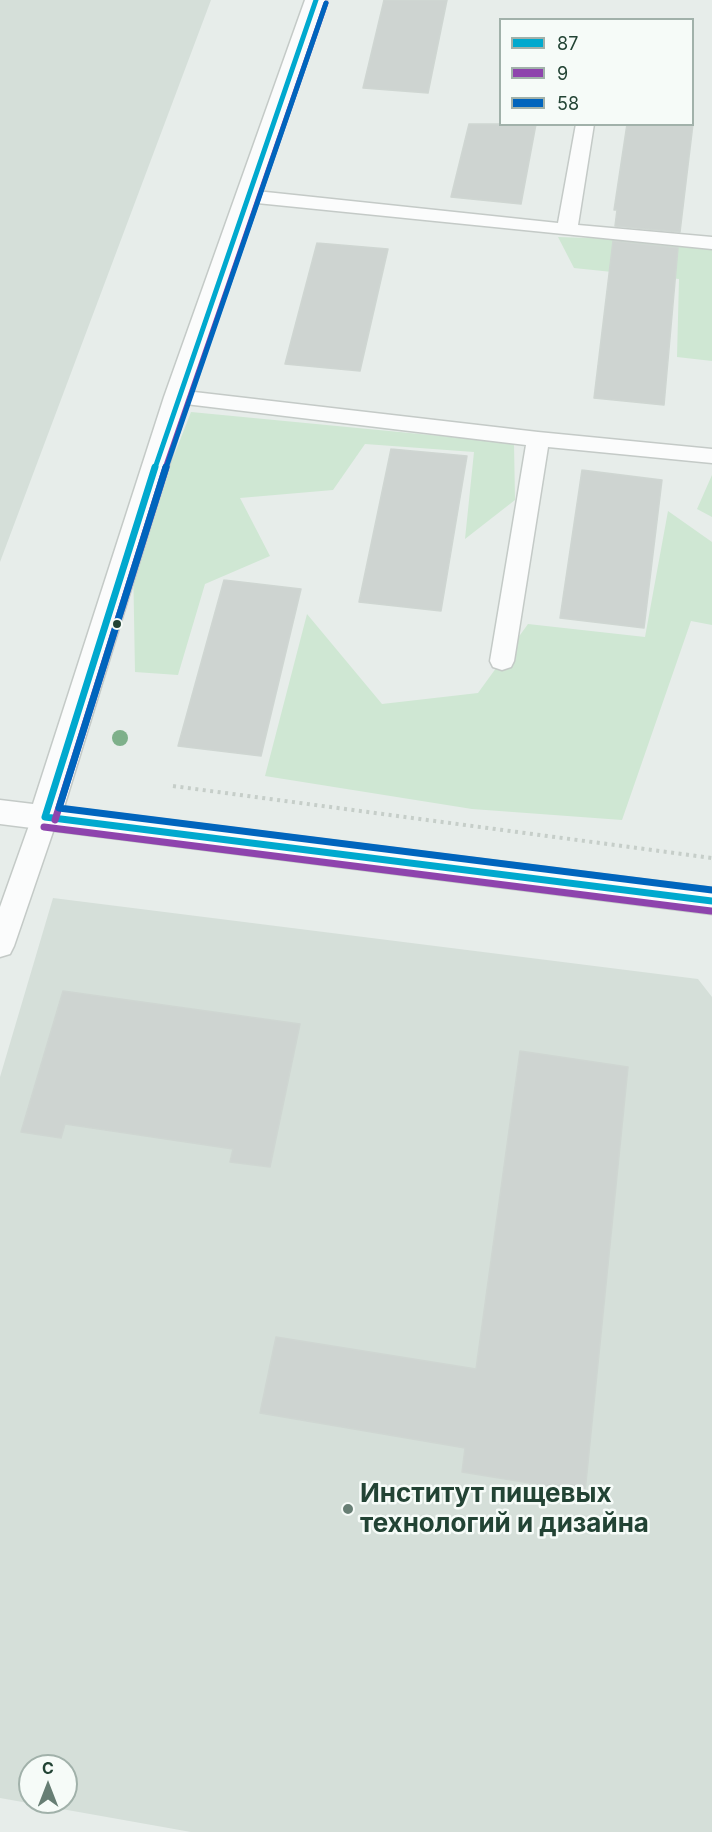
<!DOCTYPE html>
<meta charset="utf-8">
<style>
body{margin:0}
#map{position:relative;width:712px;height:1832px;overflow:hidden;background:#e7edea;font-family:Inter,sans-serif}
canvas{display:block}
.legend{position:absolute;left:499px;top:18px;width:195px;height:108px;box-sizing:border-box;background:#f6fbf8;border:2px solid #a1b1aa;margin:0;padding:8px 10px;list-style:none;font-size:18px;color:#224334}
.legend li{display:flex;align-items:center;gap:12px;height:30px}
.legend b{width:30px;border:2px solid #a1b1aa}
.north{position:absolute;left:18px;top:1754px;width:60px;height:60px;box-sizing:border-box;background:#f6fbf8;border:2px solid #a1b1aa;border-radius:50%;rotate:0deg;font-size:16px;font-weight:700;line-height:24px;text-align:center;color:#224334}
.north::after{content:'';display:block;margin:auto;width:21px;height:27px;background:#677e74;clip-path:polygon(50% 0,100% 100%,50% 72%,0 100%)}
</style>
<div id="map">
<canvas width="712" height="1832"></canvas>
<ul class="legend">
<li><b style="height:8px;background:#00a9ce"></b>87</li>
<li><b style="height:8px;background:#8e44ad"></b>9</li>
<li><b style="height:8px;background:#0065bd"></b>58</li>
</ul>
<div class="north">С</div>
</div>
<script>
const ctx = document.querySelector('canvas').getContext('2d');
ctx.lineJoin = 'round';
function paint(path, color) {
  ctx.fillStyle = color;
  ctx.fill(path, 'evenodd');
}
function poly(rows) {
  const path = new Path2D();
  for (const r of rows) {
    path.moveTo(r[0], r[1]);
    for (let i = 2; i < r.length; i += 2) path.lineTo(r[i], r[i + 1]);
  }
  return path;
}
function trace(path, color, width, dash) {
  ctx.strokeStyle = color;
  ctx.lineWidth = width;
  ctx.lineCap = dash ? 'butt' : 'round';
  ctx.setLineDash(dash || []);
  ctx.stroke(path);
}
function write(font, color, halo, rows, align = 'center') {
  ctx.font = font + ' Inter,sans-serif';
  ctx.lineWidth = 5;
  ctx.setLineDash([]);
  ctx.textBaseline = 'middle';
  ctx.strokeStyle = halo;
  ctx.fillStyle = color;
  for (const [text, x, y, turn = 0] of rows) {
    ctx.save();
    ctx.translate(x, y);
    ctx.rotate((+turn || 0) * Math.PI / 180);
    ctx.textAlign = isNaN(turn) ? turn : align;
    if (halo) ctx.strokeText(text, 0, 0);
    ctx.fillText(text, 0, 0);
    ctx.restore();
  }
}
paint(poly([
 [0,0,211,0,0,562],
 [53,898,698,979,712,997,712,1832,191,1832,0,1798,0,1077],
 [30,1766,66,1766,66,1802,30,1802]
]), '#d5dfd9');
paint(poly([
 [558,237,712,242,712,361,677,357,679,279,574,268],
 [191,412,514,443,515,500,465,539,474,452,365,444,333,490,240,498,270,556,205,584,178,675,135,672,133,560],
 [712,475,712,517,697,509],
 [668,511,712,542,712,625,691,621,622,820,472,809,265,776,307,614,382,704,478,693,528,624,645,637]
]), '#cfe7d3');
const building = poly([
 [384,0,447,0,428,93,363,88,384,0],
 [469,124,536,124,521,204,451,197,469,124],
 [627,124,693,124,680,232,615,226,617,210,614,210,627,124],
 [613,241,678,248,664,405,594,398,613,241],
 [317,243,388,249,360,371,285,364,317,243],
 [391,449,467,456,441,611,359,602,391,449],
 [582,470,662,480,644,628,560,618,582,470],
 [224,580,301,589,261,756,178,746,224,580],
 [63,991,300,1024,270,1167,230,1162,233,1149,65,1124,61,1138,21,1132,63,991],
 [520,1051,628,1067,585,1492,462,1472,465,1448,260,1413,276,1337,476,1369,520,1051]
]);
paint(building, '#ced4d1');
trace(building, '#cfd6d2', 1.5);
const service = poly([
 [576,124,594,124,578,225,712,237,712,249,247,202,237,196,247,190,558,223,576,124],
 [177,390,538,432,712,449,712,463,548,447,514,661,511,667,502,670,493,667,490,661,526,445,169,402,166,397,169,392,177,390],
 [45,807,54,810,58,817,14,946,10,954,0,957,0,907,32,817,36,810,45,807]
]);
const minor = poly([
 [305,0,327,0,190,397,64,807,712,888,712,914,0,824,0,800,33,804,164,397,305,0]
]);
trace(service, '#c4cac7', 3);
trace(minor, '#c4cac7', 3);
trace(poly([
 [173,786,712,858]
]), '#c6cec9', 4, [3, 4.5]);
paint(service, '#fbfcfc');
paint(minor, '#fbfcfc');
trace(poly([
 [155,468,316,0]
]), '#00a9ce', 5);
trace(poly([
 [45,817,155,467],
 [45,817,712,901]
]), '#00a9ce', 7);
trace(poly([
 [165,468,326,3]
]), '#8e44ad', 5);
trace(poly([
 [55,820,166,467],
 [44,827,711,911]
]), '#8e44ad', 7);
trace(poly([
 [166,468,326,3]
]), '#0065bd', 5);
trace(poly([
 [166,467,59,808,712,890]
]), '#0065bd', 7);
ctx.fillStyle = '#7eb08a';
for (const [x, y] of [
 [120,738]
]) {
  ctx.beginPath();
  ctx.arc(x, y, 8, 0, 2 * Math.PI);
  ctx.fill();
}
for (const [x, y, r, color] of [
 [117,624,5,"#224334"],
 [348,1509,6,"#677e74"]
]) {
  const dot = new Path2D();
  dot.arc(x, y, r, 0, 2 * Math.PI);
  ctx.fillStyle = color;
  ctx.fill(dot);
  trace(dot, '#f6fbf8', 2);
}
write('bold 26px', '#224334', '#f6fbf8', [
 ["Институт пищевых",360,1494],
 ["технологий и дизайна",360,1524]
], 'left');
</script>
